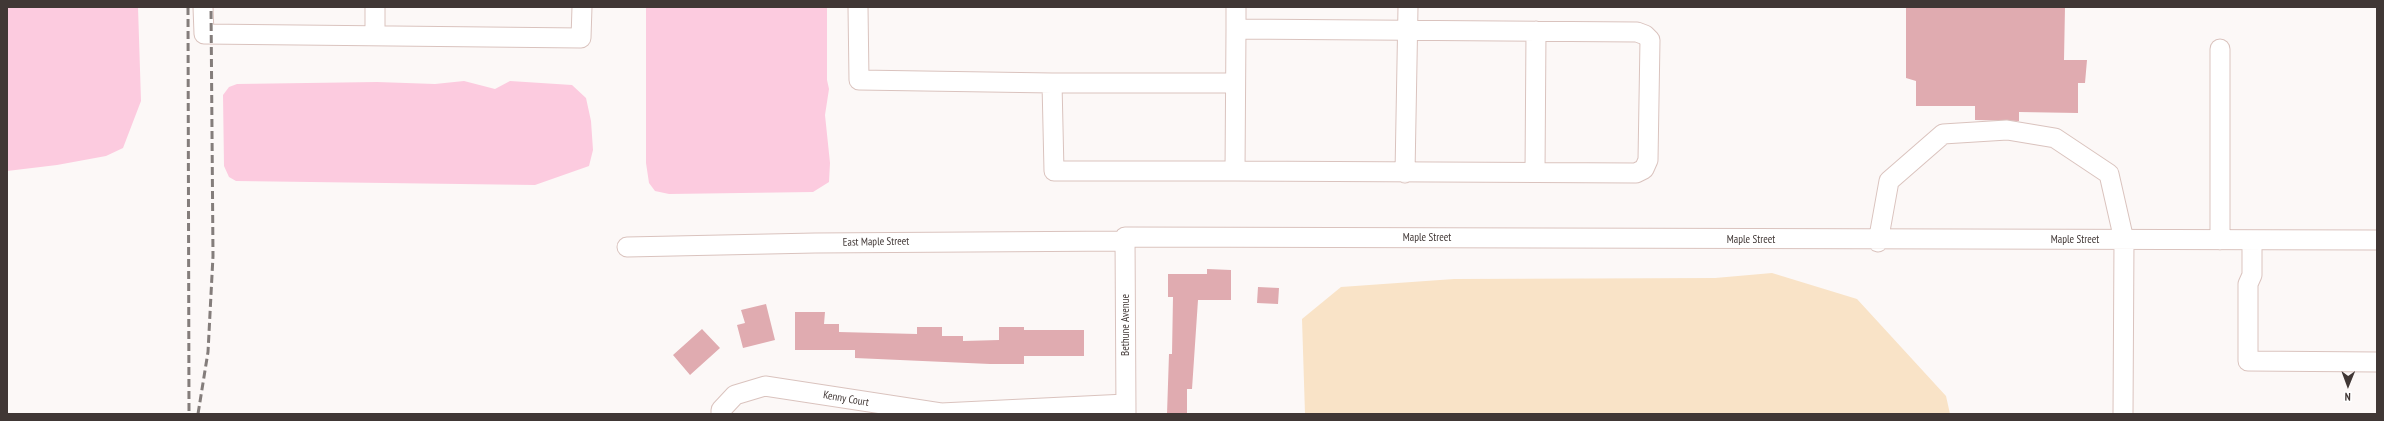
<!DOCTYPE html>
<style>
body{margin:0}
#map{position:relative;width:2384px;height:421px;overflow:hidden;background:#fcf8f7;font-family:"PT Sans Narrow",sans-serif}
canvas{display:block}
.frame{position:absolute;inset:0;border:8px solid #403735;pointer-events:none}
.north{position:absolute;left:2328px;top:365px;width:40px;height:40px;-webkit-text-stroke:3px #fff;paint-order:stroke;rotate:181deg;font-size:11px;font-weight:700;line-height:16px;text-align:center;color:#403735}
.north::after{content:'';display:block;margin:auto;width:14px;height:18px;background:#403735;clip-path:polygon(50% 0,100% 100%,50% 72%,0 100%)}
</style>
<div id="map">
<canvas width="2384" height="421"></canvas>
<div class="frame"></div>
<div class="north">N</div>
</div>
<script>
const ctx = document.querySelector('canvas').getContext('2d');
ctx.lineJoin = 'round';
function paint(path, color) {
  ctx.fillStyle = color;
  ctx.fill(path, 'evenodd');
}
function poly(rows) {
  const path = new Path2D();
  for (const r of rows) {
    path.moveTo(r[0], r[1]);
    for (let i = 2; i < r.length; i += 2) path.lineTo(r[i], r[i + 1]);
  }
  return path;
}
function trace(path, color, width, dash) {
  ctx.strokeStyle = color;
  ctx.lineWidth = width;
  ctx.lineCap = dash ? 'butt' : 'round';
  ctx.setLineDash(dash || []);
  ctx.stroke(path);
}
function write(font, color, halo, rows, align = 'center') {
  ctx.font = font + ' "PT Sans Narrow",sans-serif';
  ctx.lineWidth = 3;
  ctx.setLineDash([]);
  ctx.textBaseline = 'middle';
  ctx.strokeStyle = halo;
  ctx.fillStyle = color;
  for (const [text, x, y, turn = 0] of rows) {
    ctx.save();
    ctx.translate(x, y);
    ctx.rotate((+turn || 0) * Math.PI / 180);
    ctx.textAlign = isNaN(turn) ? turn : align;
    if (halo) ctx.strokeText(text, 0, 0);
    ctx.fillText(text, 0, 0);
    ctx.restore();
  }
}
paint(poly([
 [1772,273,1857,299,1946,396,1950,414,1305,414,1302,319,1341,287,1454,279,1715,278]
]), '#f9e3c7');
paint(poly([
 [7,7,138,7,141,101,123,148,106,156,57,165,7,171],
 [646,7,827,7,827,80,829,89,825,115,830,163,829,182,813,192,669,194,655,191,649,183,646,163],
 [464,81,495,89,510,81,572,85,586,98,591,121,593,150,589,166,535,185,236,181,229,177,224,166,223,95,229,87,237,84,377,82,435,84]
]), '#fccbdf');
paint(poly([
 [1906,7,2065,7,2064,60,2087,60,2085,83,2078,83,2078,113,2019,112,2019,121,1975,120,1975,106,1916,106,1916,81,1906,78],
 [1207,269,1231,270,1231,300,1198,300,1192,389,1187,389,1187,414,1167,414,1169,354,1172,354,1173,297,1168,297,1168,274,1207,274],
 [1258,287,1279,288,1278,304,1257,303],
 [766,304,775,340,743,348,737,325,745,323,741,310],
 [795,312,825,312,824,324,839,324,839,332,917,334,917,327,942,327,942,336,963,336,963,341,999,340,999,327,1024,327,1024,330,1084,330,1084,356,1024,356,1024,364,990,364,855,358,855,350,795,350],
 [702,329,720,348,690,375,673,355]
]), '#e0abb0');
const minor = poly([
 [203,7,204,34,581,38,582,7],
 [858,7,859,80,1052,83],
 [375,36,375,7],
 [2220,49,2220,240],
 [1235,83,1052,83,1054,171,1235,171,1236,29,1236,7],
 [1235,171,1636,173,1644,169,1648,160,1650,40,1645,35,1637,32,1236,29],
 [1535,172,1536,31],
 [1405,173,1408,7],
 [2252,240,2252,275,2248,284,2248,361,2377,362],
 [1878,242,1889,181,1943,134,2007,130,2055,138,2109,174,2124,240,2123,414],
 [627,247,815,243,1126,241],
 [721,414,721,410,735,395,765,386,941,413,1126,404],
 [1126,414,1125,237,2377,240]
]);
trace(minor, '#dac3be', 21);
trace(minor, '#fff', 19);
trace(poly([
 [188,7,189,414],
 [198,414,208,352,213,256,211,7]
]), '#847d7b', 3, [8, 4]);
write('11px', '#403735', '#fff', [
 ["Maple Street",1427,238],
 ["Maple Street",1751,240],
 ["Maple Street",2075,240],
 ["East Maple Street",876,242,-1],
 ["Bethune Avenue",1126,325,-90],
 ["Kenny Court",846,399,10]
]);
</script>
